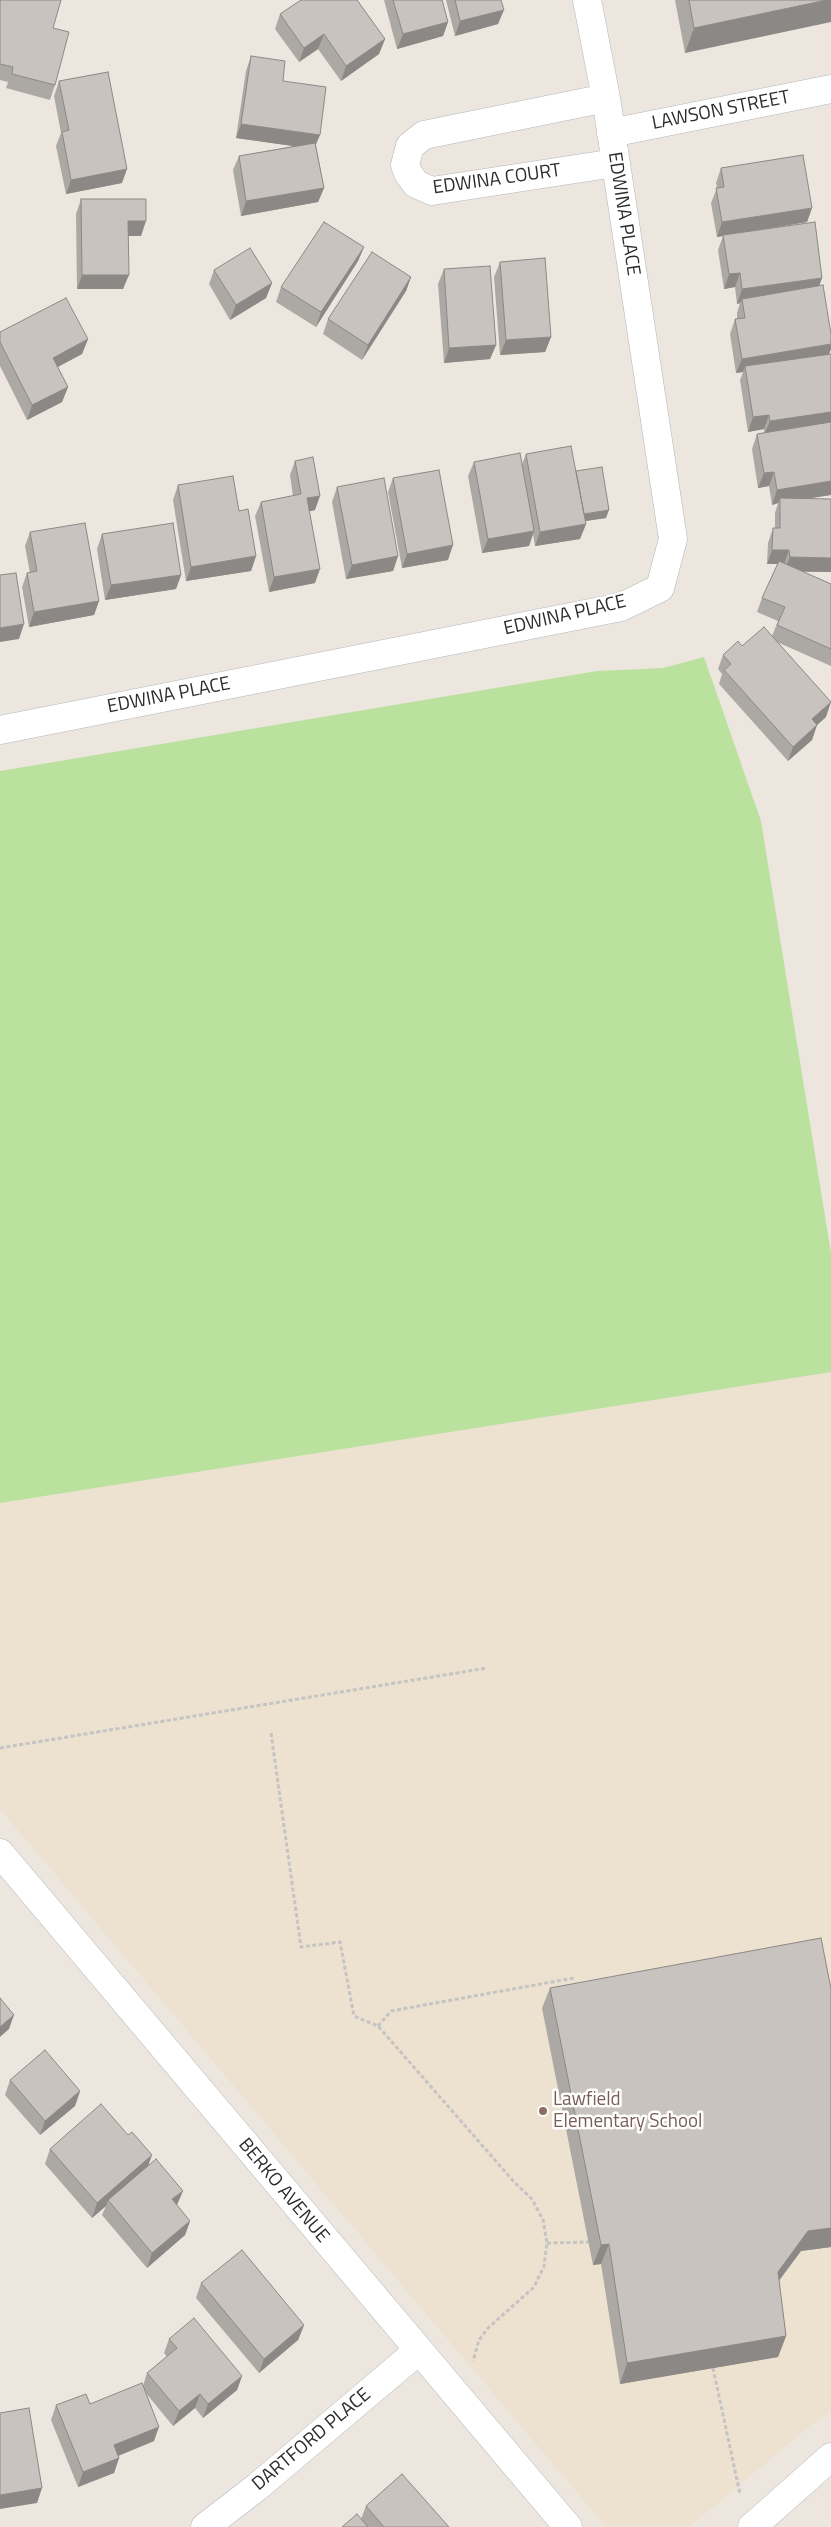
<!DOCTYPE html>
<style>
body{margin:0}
canvas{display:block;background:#ede6df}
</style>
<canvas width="831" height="2527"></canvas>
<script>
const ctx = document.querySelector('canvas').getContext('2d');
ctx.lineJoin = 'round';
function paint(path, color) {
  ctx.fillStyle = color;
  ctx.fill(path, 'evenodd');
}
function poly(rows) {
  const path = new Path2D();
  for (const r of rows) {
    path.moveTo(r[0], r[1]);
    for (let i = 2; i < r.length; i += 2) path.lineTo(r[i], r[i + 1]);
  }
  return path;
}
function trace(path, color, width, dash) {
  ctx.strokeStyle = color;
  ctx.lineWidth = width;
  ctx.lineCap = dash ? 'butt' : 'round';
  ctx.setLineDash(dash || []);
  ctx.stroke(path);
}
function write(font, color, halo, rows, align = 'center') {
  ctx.font = font + ' "Titillium Web",sans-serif';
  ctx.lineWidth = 5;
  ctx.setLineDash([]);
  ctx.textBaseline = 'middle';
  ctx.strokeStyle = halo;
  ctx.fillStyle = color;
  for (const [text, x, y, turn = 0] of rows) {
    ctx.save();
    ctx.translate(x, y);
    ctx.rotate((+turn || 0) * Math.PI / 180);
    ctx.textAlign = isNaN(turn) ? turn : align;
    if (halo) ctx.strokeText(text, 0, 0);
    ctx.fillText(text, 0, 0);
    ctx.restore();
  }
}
paint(poly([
 [831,1372,831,2413,818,2419,689,2527,606,2527,0,1809,0,1503]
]), '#ede1cf');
paint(poly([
 [704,657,761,821,831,1253,831,1372,0,1503,0,771,597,671,663,668]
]), '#bae19e');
const street = poly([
 [606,98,424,135,410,146,405,165,408,173,416,184,432,191,615,163],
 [611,133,831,89],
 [0,730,621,607,660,588,673,539,606,98,587,0],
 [0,1853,568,2527],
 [205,2527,257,2487,418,2351],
 [752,2527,831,2457]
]);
trace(street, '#b2b6be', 29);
trace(poly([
 [271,1733,301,1947,340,1942,354,2016,378,2026,515,2183,532,2199,543,2220,547,2243,544,2266,534,2287,487,2329,479,2340,473,2361],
 [0,1748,487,1668],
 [378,2026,391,2011,574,1978],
 [547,2243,589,2242],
 [713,2368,740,2494]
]), '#c4c4c4', 3, [4, 2.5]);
trace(street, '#fff', 28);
paint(poly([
 [0,0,53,28,55,85,50,100,6,88,8,82,0,80],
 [384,0,442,0,448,22,443,36,397,49],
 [446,0,501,0,498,24,455,36],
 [675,0,831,0,685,53],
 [280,14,385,39,379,54,341,81,318,49,299,62,275,29],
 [251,56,283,81,316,145,324,188,318,202,241,216,233,170,239,156,294,146,236,138,246,71],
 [59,81,122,183,66,194,56,146,61,133,54,96],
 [721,168,812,208,807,222,752,231,822,278,819,286,831,349,829,354,831,495,808,498,831,572,803,572,831,584,831,666,777,642,826,717,817,725,812,740,788,761,719,684,722,674,718,669,723,655,742,646,772,636,778,621,757,612,762,598,778,564,767,564,768,543,773,528,775,528,775,513,778,503,772,505,769,486,758,488,752,449,757,434,764,433,764,429,748,432,740,380,743,372,736,373,730,334,735,319,737,319,737,313,740,303,737,304,735,287,724,289,718,250,723,236,717,237,711,203,717,188,716,183],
 [81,199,141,236,128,236,123,289,77,289,76,214],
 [364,247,358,261,316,327,276,302,281,287],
 [500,262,551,337,545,352,500,355,494,277],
 [444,269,496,345,490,359,444,363,438,284],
 [214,270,272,283,266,298,230,320,209,284],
 [411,277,406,291,362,360,323,334,328,319],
 [0,332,88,339,82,354,58,367,68,387,62,402,27,420,0,366],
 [526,454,576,472,606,518,585,521,586,524,580,539,535,546,533,534,529,546,482,553,468,476,474,462,522,464],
 [295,461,315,510,309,511,315,583,269,592,255,516,261,502,293,496,290,475],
 [393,478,448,560,402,568,388,492],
 [178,485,239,511,256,556,251,571,186,581,173,500],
 [337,487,398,556,393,571,346,579,332,502],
 [30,532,99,601,94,615,29,627,22,587,27,573,30,573,25,546],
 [102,534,181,575,176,589,105,600,97,549],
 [550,1988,831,1989,831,2247,801,2251,779,2281,786,2336,778,2357,620,2384,601,2264,593,2265,542,2008],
 [10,2080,80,2091,75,2106,40,2135,5,2095],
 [50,2149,148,2166,177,2205,190,2221,185,2235,147,2268,102,2215,106,2206,92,2218,45,2164],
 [201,2283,304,2325,298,2340,259,2373,196,2298],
 [169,2339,242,2376,237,2390,203,2418,195,2408,173,2426,145,2392,154,2441,118,2456,119,2458,114,2473,78,2487,51,2420,56,2405,90,2404,143,2386,147,2373,167,2357,164,2353],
 [366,2506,449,2527,342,2527,361,2519]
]), '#aca8a3');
paint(poly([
 [827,0,831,0,831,22,685,53,694,28],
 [504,10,498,24,455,36,460,21],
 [448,22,443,36,397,49,403,34],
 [324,34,318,49,299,62,304,48],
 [385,39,379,54,341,81,346,66],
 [241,124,320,135,314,149,236,138],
 [127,169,122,183,66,194,71,180],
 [324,188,318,202,241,216,246,201],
 [812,208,807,222,717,237,722,222],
 [128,221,146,221,141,236,123,236],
 [364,247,358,261,316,327,321,312],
 [740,273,735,287,724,289,729,274],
 [82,275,129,275,123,289,77,289],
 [411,277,406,291,362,360,368,345],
 [822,278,817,292,742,299,740,303,737,304,742,289],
 [272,283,266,298,230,320,236,305],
 [551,337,545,352,500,355,506,340],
 [88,339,82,354,48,372,53,358],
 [831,344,831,349,827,359,745,366,743,372,736,373,742,359],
 [496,345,490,359,444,363,449,348],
 [68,387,62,402,27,420,32,405],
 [831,412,831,426,764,435,770,421],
 [769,415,764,429,748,432,753,417],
 [774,472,769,486,758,488,764,473],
 [831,481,831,495,780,503,780,498,778,503,772,505,777,490],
 [320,496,315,510,302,513,307,498],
 [609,510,606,518,579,522,582,515],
 [586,524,580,539,535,546,540,532],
 [534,531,529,546,482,553,488,539],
 [453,545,448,560,402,568,407,554],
 [772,550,789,550,784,564,767,564],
 [256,556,251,571,186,581,191,567],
 [398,556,393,571,346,579,352,565],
 [790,557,831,558,831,572,784,571],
 [320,569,315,583,269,592,274,577],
 [181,575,176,589,105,600,111,585],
 [99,601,94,615,29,627,34,612],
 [24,624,19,639,0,642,0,628],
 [831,702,826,717,807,734,812,719],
 [817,725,812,740,788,761,793,747],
 [14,2015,9,2029,0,2037,0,2027],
 [80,2091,75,2106,40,2135,45,2121],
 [152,2155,147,2169,108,2200,106,2206,92,2218,97,2203],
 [183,2191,177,2205,172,2199],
 [190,2221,185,2235,147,2268,152,2253],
 [831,2228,831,2247,801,2251,770,2292,778,2272,808,2231],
 [609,2244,601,2264,593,2265,601,2245],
 [304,2325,298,2340,259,2373,264,2359],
 [786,2336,778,2357,620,2384,627,2363],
 [242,2376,237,2390,203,2418,208,2404],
 [200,2394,195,2408,173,2426,179,2411],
 [159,2427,154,2441,108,2460,114,2445],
 [119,2458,114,2473,78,2487,83,2472],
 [42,2488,37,2503,0,2509,0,2495]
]), '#8c8885');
const building = poly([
 [0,0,61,0,53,28,69,32,55,85,12,74,13,67,0,64,0,0],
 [301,0,357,0,385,39,346,66,324,34,304,48,280,14,301,0],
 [393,0,442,0,448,22,403,34,393,0],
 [455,0,501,0,504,10,460,21,455,0],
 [689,0,827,0,694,28,689,0],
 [251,56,285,61,283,81,326,87,320,135,241,124,251,56],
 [108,72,127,169,71,180,62,132,69,130,59,81,108,72],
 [315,143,324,188,246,201,239,156,315,143],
 [803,155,812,208,722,222,716,188,724,187,721,168,803,155],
 [81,199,146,199,146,221,128,221,129,275,82,275,81,199],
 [324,222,364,247,321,312,281,287,324,222],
 [815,222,822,278,742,289,740,273,729,274,723,235,815,222],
 [250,248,272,283,236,305,214,270,250,248],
 [372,252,411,277,368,345,328,319,372,252],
 [545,258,551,337,506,340,500,262,545,258],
 [490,266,496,345,449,348,444,269,490,266],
 [823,285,831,334,831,344,742,359,735,319,745,318,742,299,823,285],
 [66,298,88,339,53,358,68,387,32,405,0,342,0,332,66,298],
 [831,354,831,412,770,421,769,415,753,417,745,366,831,354],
 [831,422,831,481,777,490,774,472,764,473,757,434,831,422],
 [571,446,586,524,540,532,526,454,571,446],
 [520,453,534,531,488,539,474,462,520,453],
 [313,457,320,496,307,498,320,569,274,577,261,502,301,494,295,461,313,457],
 [602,467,609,510,584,514,576,471,602,467],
 [439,470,453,545,407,554,393,478,439,470],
 [233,476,239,511,248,509,256,556,191,567,178,485,233,476],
 [384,478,398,556,352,565,337,487,384,478],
 [780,498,831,499,831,558,790,557,789,550,772,550,773,528,780,528,780,498],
 [85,523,99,601,34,612,27,573,37,571,30,532,85,523],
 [173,523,181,575,111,585,102,534,173,523],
 [779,561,831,584,831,649,777,625,785,607,762,598,779,561],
 [16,573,24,624,0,628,0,575,16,573],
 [764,627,831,702,812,719,817,725,793,747,724,670,731,664,723,655,738,641,742,646,764,627],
 [821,1938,831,1989,831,2228,808,2231,778,2272,786,2336,627,2363,609,2244,601,2245,550,1988,821,1938],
 [0,1998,14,2015,0,2027,0,1998],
 [45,2050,80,2091,45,2121,10,2080,45,2050],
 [101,2104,128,2135,132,2132,152,2155,97,2203,50,2149,101,2104],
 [156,2159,183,2191,172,2199,190,2221,152,2253,108,2200,156,2159],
 [242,2250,304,2325,264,2359,201,2283,242,2250],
 [194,2318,242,2376,208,2404,200,2394,179,2411,147,2373,177,2348,169,2339,194,2318],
 [142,2383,159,2427,114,2445,119,2458,83,2472,56,2405,86,2394,90,2404,142,2383],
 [29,2408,42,2488,0,2495,0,2413,29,2408],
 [402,2474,449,2527,384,2527,366,2506,402,2474],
 [357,2514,368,2527,342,2527,357,2514]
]);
paint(building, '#c8c3be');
trace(building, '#8c8885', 1);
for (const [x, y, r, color] of [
 [543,2111,5,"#8d6e63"]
]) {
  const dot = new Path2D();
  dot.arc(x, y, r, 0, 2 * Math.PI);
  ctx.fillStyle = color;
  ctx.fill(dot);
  trace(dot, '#fff', 2);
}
write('19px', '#2c2c2c', '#fff', [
 ["LAWSON STREET",721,111,-11],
 ["EDWINA COURT",497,180,-8],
 ["EDWINA PLACE",623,214,81],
 ["EDWINA PLACE",565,616,-13],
 ["EDWINA PLACE",169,696,-11],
 ["BERKO AVENUE",283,2191,50],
 ["DARTFORD PLACE",312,2440,-40]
]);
write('19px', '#785e54', '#fff', [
 ["Lawfield",553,2100],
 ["Elementary School",553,2122]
], 'left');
</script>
